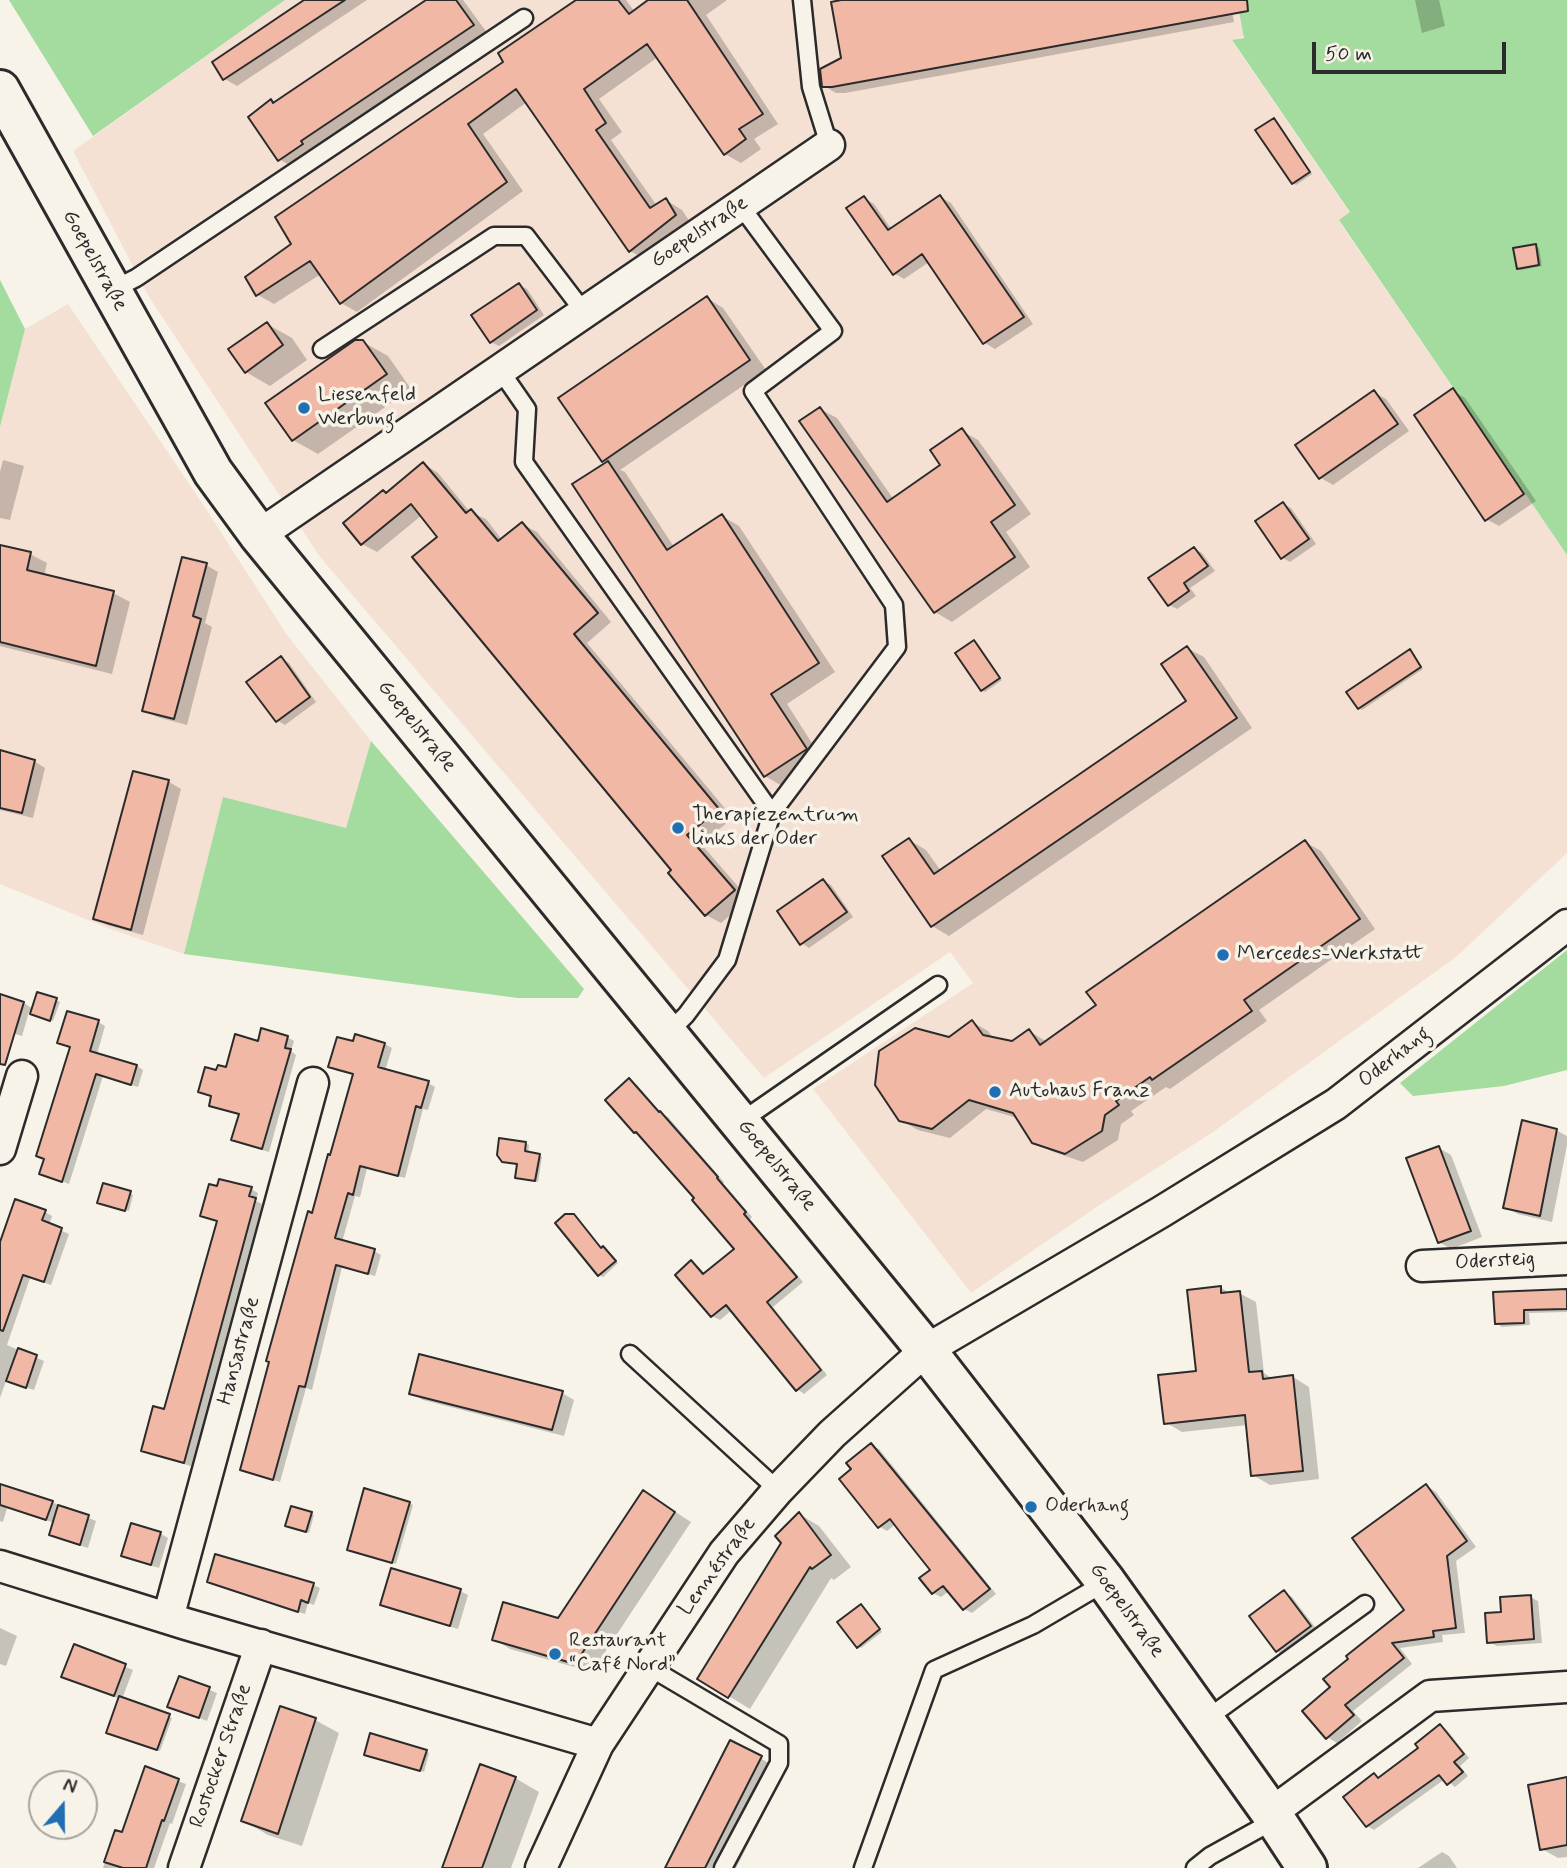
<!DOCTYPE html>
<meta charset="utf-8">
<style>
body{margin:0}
#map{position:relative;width:1567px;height:1868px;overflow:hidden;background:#f7f3e8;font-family:Mynerve,sans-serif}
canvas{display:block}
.north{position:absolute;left:28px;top:1770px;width:70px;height:70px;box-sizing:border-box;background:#f7f3e8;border:2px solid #a5a39c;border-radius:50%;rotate:20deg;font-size:19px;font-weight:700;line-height:28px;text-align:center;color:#2b2b2b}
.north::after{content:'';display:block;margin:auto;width:24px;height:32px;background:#1f6fb2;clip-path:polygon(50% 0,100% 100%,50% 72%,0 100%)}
.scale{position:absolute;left:1312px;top:42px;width:194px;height:32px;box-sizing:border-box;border:4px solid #2b2b2b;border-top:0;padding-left:9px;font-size:21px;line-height:24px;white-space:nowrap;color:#2b2b2b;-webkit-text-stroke:5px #f7f3e8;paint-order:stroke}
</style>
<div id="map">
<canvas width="1567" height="1868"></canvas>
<div class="north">N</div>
<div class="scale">50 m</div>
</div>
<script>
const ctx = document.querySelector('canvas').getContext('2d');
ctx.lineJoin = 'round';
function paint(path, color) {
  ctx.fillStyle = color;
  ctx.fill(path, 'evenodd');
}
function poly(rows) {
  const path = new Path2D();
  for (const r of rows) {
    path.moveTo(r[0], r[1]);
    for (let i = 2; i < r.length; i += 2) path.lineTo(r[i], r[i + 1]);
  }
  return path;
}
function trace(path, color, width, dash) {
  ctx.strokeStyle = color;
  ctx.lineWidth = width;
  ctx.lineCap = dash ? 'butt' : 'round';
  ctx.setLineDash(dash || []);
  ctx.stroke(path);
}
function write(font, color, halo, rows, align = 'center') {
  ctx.font = font + ' Mynerve,sans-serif';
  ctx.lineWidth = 7;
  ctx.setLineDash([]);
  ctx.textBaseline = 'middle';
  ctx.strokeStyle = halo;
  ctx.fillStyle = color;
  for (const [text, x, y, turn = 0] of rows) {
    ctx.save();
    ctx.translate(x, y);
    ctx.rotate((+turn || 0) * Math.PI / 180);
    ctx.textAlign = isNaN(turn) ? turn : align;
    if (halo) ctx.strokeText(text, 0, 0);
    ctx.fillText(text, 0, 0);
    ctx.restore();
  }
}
paint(poly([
 [285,0,1244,0,1250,34,1232,41,1350,213,1339,221,1567,555,1567,853,1456,957,1213,1132,1101,1204,971,1293,813,1089,973,983,950,952,764,1078,320,557,149,297,73,151],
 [68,304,206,509,287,635,371,741,346,829,223,798,184,954,110,929,0,884,0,427,25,329]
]), '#f5e1d4');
paint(poly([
 [9,0,285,0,93,136],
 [1237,0,1567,0,1567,555,1339,220,1350,212,1232,40,1244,38],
 [0,280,25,329,0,427],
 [371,741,584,989,578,998,518,998,184,954,223,797,346,828],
 [1567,950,1567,1070,1504,1086,1413,1096,1400,1083]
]), '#a4db9e');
paint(poly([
 [307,0,367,0,237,86,225,79,214,63],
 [429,0,463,0,488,34,294,168,279,159,271,102,275,104],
 [579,0,626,0,635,12,651,0,727,0,706,15,778,124,754,139,761,149,741,163,725,154,658,57,599,99,622,132,611,140,657,206,666,200,682,210,692,225,647,260,630,251,527,102,483,134,523,191,357,312,341,303,321,274,274,304,258,295,294,245],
 [851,0,1230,0,1234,22,845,93,836,93,824,86,843,59],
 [1415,0,1439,0,1445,26,1422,33],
 [1274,120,1277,122,1312,174,1296,185,1293,183],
 [940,197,951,203,1033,324,995,349,985,343,929,262,904,279,894,273,864,198,874,204,892,230],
 [1535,246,1539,248,1542,266,1521,270,1518,268],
 [519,285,527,289,544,315,499,346,491,342],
 [707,298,723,308,766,370,620,470,625,472,674,547,722,516,739,526,835,672,787,704,822,759,782,786,765,776,575,485,608,463,603,460],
 [267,324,292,338,307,360,270,386,246,372],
 [363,342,388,356,411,389,318,454,293,440],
 [1453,391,1465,398,1536,501,1499,526,1486,519],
 [1374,392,1386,399,1409,431,1333,485,1321,478],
 [820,409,837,418,894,500,943,465,962,431,978,440,1031,514,1006,532,1030,567,952,622,935,612],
 [3,460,24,466,10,520,0,518,0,472],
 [424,464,438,473,470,512,486,519,502,540,522,524,537,532,611,622,587,643,733,818,701,844,749,899,721,923,706,915,674,870,440,537,422,515,377,552,362,544,387,494],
 [1283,504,1291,508,1316,544,1290,562,1283,558],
 [0,547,30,554,47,563,44,576,113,593,130,602,112,674,0,646],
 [1195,549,1202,553,1215,571,1190,588,1196,596,1177,609,1169,605],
 [206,565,218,572,205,623,212,627,187,725,157,717,144,710],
 [974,642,978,644,1002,680,985,692,982,690],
 [1187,648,1204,657,1252,728,949,936,932,926,885,857,909,840,926,850,941,871,1189,701],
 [1410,651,1413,653,1423,669,1362,710,1359,708],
 [281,658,289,663,316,702,285,725,278,721,248,682],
 [0,752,34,761,45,768,33,818,0,810],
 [134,773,169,782,181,789,143,935,107,925,95,918],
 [1305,842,1321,851,1375,929,1259,1010,1267,1021,1170,1089,1166,1087,1131,1111,1134,1115,1121,1124,1118,1140,1083,1162,1051,1151,1034,1141,1018,1118,986,1109,950,1138,918,1130,900,1120,950,1038,972,1022,988,1031,994,1039,1012,1043,1029,1031,1047,1042,1098,1006],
 [823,881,831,885,853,917,809,948,802,943],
 [0,996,24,1003,33,1009,56,1000,60,1002,53,1021,29,1012,22,1036,9,1032,0,1062],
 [68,1013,98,1022,105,1026,97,1054,137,1066,143,1070,138,1087,103,1076,69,1184,41,1173,71,1048,60,1042],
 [356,1036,385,1044,392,1048,385,1071,428,1083,435,1087,428,1110,423,1109,405,1178,367,1168,360,1197,355,1196,342,1242,374,1251,381,1255,375,1276,342,1267,312,1390,306,1388,280,1482,249,1473,242,1469,354,1075,337,1071,330,1067,354,1043],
 [287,1037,294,1041,291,1051,296,1055,269,1152,240,1143,233,1139,240,1115,217,1109,211,1105,213,1097,201,1092,218,1073,227,1069,259,1043],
 [630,1080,637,1085,662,1114,668,1117,724,1182,723,1183,752,1217,750,1219,803,1282,773,1307,827,1375,804,1394,797,1389,732,1310,720,1320,712,1316,677,1275,692,1263,699,1267,705,1274,737,1250,696,1199,641,1135,635,1132],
 [1556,1130,1567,1136,1567,1145,1552,1222,1518,1214,1505,1207],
 [525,1143,529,1145,528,1154,542,1157,538,1182,520,1179,519,1165,503,1161],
 [1439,1148,1451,1155,1482,1237,1451,1249,1439,1242],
 [251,1189,258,1193,256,1201,262,1204,191,1466,150,1455,143,1451,166,1411,219,1222,202,1216],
 [130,1193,133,1195,129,1211,103,1204],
 [45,1212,52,1216,49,1225,69,1234,51,1285,30,1278,7,1345,44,1361,34,1390,6,1381,0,1398,0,1245],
 [603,1248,618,1263,603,1277,599,1275,602,1249],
 [1220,1287,1231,1294,1239,1293,1256,1302,1264,1373,1273,1379,1293,1377,1309,1387,1319,1479,1270,1485,1253,1475,1248,1425,1182,1432,1165,1422,1198,1373],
 [1567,1291,1567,1312,1529,1313,1530,1325,1502,1327,1496,1323,1495,1294],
 [411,1393,562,1393,574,1400,564,1436,423,1400],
 [871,1445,879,1449,996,1594,972,1613,964,1609,949,1591,941,1597,933,1593,933,1570,896,1524,887,1531,880,1527,854,1470],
 [0,1485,52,1502,96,1521,88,1548,59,1539,51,1534,55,1523,7,1508,3,1522,0,1521],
 [1427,1486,1436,1492,1476,1547,1456,1561,1465,1633,1442,1635,1443,1642,1400,1648,1412,1664,1353,1711,1362,1721,1337,1743,1327,1737,1333,1688,1406,1611],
 [660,1502,691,1522,592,1672,510,1649,494,1639,559,1620],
 [409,1503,413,1505,396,1564,352,1551],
 [311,1513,314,1515,309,1533,290,1527],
 [799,1514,819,1526,851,1567,834,1580,831,1578,750,1709,699,1678],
 [133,1525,161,1534,168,1538,159,1568,131,1560,123,1555],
 [209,1582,313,1585,320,1588,314,1605,308,1603,305,1614,215,1585],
 [460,1591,468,1595,458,1629,390,1609,382,1604],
 [1284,1592,1292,1597,1318,1631,1285,1656,1277,1651],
 [1530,1597,1538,1601,1542,1643,1497,1646,1489,1642,1503,1613],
 [864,1608,882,1632,861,1648,858,1646],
 [0,1628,17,1636,6,1666,0,1664],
 [75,1646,133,1670,122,1699,172,1718,160,1751,111,1734,120,1699,71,1680],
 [180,1678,217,1693,207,1721,170,1706],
 [315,1720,339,1733,302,1846,268,1835,244,1821],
 [1440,1726,1447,1730,1469,1758,1460,1766,1468,1776,1455,1787,1445,1779,1374,1830,1367,1826,1375,1776,1380,1779,1420,1748],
 [731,1742,785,1772,736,1868,667,1868],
 [426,1751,429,1753,424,1772,369,1756],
 [146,1769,186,1784,172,1824,170,1823,154,1868,103,1868,116,1832,123,1834],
 [515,1778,539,1792,511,1868,443,1868],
 [1567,1779,1567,1857,1558,1858,1542,1849],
 [1442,1852,1449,1856,1457,1868,1418,1868]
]), '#0003');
const building = poly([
 [304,0,345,0,223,80,212,62,304,0],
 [426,0,456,0,474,25,301,141,303,144,278,161,248,117,271,99,273,103,426,0],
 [576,0,618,0,629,14,648,0,687,0,763,114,739,129,746,139,724,155,647,44,584,89,606,123,596,130,650,208,666,198,676,215,629,252,516,89,468,124,507,182,340,304,310,261,256,296,245,277,291,244,275,217,503,62,498,53,576,0],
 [841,0,1247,0,1248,11,832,87,822,87,820,69,841,58,831,2,841,0],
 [1274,118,1310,172,1292,184,1255,130,1274,118],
 [940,195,1024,317,983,344,922,254,893,275,846,208,864,196,888,230,940,195],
 [1536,244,1539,265,1517,269,1513,248,1536,244],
 [519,283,537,310,490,343,471,315,519,283],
 [707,296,750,360,602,462,558,398,707,296],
 [267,322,283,345,245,373,228,349,267,322],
 [355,340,363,340,387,374,292,441,265,403,355,340],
 [1453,388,1524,494,1485,521,1414,415,1453,388],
 [1374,390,1398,424,1319,479,1295,445,1374,390],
 [820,407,887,502,940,465,930,450,962,428,1015,505,991,522,1015,557,934,613,799,421,820,407],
 [608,461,667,550,722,514,819,663,771,694,807,749,764,777,572,484,608,461],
 [423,462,466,513,471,509,498,541,522,522,598,613,574,634,719,809,687,835,735,890,705,916,668,873,671,870,412,557,437,537,411,504,361,545,343,523,383,490,386,493,423,462],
 [1283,502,1309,539,1281,559,1255,521,1283,502],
 [0,545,31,552,27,570,114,591,96,666,0,642,0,545],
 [1194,547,1208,566,1184,583,1189,591,1168,606,1148,578,1194,547],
 [182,557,207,563,193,616,201,619,174,719,142,711,182,557],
 [974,640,1000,678,981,691,955,653,974,640],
 [1187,646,1237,718,931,927,882,856,909,838,934,874,1186,701,1161,664,1187,646],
 [1410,649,1421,667,1358,709,1346,692,1410,649],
 [281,656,310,697,276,722,246,682,281,656],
 [0,750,35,760,22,813,0,808,0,750],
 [133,771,169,780,131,930,93,919,133,771],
 [1305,840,1360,919,1244,1000,1252,1011,1152,1080,1150,1077,1116,1101,1119,1105,1105,1115,1102,1131,1065,1154,1032,1143,1013,1113,969,1100,932,1129,899,1121,875,1085,879,1051,915,1028,949,1037,972,1020,983,1035,1012,1041,1029,1029,1040,1045,1096,1005,1086,992,1305,840],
 [823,879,847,912,800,945,777,911,823,879],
 [37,992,57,998,50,1021,30,1014,37,992],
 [0,994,24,1002,5,1065,0,1064,0,994],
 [67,1011,99,1020,90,1051,137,1065,131,1085,96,1074,62,1182,39,1174,44,1159,36,1156,70,1047,57,1043,67,1011],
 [261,1028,288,1036,285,1048,291,1049,262,1149,231,1140,239,1114,209,1106,211,1096,198,1092,205,1067,216,1070,218,1065,226,1067,235,1034,258,1041,261,1028],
 [355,1034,385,1043,378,1067,429,1081,421,1108,416,1106,398,1176,360,1166,353,1195,348,1193,335,1238,375,1249,368,1274,336,1265,305,1387,299,1386,273,1480,240,1470,269,1362,266,1361,308,1211,312,1213,328,1154,330,1155,353,1074,328,1067,337,1037,353,1041,355,1034],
 [629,1078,659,1112,660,1111,718,1177,717,1178,746,1212,744,1214,797,1277,767,1302,821,1370,796,1391,726,1305,711,1317,675,1275,691,1260,703,1274,734,1249,692,1200,694,1198,636,1132,634,1133,605,1100,629,1078],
 [1522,1120,1557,1129,1540,1216,1503,1208,1522,1120],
 [499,1138,526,1142,525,1151,540,1154,535,1181,515,1178,517,1164,502,1162,497,1155,499,1138],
 [1439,1146,1471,1231,1438,1243,1406,1158,1439,1146],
 [219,1179,252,1187,249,1196,256,1198,184,1463,141,1451,153,1406,164,1409,217,1221,200,1216,209,1184,217,1186,219,1179],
 [103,1183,131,1191,125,1211,97,1203,103,1183],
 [15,1199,46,1210,42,1220,62,1228,44,1282,23,1275,3,1331,0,1330,0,1242,15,1199],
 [565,1214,574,1214,601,1248,603,1246,616,1261,598,1276,555,1223,565,1214],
 [1221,1286,1221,1293,1240,1291,1249,1372,1262,1371,1263,1379,1293,1375,1303,1471,1251,1476,1245,1415,1164,1424,1158,1375,1196,1371,1187,1290,1221,1286],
 [1567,1289,1567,1309,1524,1310,1524,1323,1495,1324,1493,1292,1567,1289],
 [18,1348,37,1355,26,1388,6,1381,18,1348],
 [419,1354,563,1391,552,1430,409,1394,419,1354],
 [871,1443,990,1589,963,1610,943,1586,932,1594,919,1578,930,1570,903,1536,890,1519,878,1528,839,1479,851,1469,846,1463,871,1443],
 [0,1484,53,1501,46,1520,0,1505,0,1484],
 [1426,1484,1467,1541,1447,1556,1456,1628,1433,1631,1434,1637,1392,1643,1404,1658,1345,1705,1354,1715,1326,1739,1302,1711,1330,1687,1323,1679,1348,1659,1346,1656,1404,1610,1352,1538,1426,1484],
 [364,1488,410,1502,392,1563,347,1550,364,1488],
 [643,1490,675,1512,575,1664,492,1640,503,1602,558,1618,643,1490],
 [58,1505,89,1515,80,1545,49,1535,58,1505],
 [291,1506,312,1512,306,1532,285,1526,291,1506],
 [799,1512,831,1555,812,1569,810,1567,728,1698,697,1679,781,1543,775,1536,799,1512],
 [131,1523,161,1532,151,1565,121,1556,131,1523],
 [215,1554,314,1583,308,1603,301,1600,298,1612,207,1582,215,1554],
 [391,1568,461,1589,450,1626,380,1605,391,1568],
 [1284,1590,1311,1626,1276,1652,1249,1616,1284,1590],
 [1531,1595,1534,1639,1487,1643,1485,1613,1501,1612,1500,1597,1531,1595],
 [861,1604,880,1629,857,1648,837,1622,861,1604],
 [74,1644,126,1664,114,1696,61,1677,74,1644],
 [179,1676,210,1687,199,1718,167,1707,179,1676],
 [119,1696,170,1714,157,1750,106,1733,119,1696],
 [280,1706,316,1718,278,1834,241,1821,280,1706],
 [1440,1724,1464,1754,1454,1762,1463,1772,1447,1785,1439,1775,1366,1827,1343,1797,1374,1773,1378,1778,1418,1748,1415,1744,1440,1724],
 [370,1733,427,1750,420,1771,364,1755,370,1733],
 [730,1740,762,1756,705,1868,665,1868,730,1740],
 [480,1764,516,1777,503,1811,482,1868,442,1868,480,1764],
 [145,1766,179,1779,164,1821,162,1820,146,1868,123,1868,104,1862,115,1830,122,1832,145,1766],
 [1567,1777,1567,1845,1540,1850,1528,1785,1567,1777]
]);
paint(building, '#f0b8a5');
trace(building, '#2b2b2b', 2);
const lane = poly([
 [802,0,811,87,829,145],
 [110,291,136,278,524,18],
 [322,349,494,236,526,236,584,312],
 [500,370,527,409,524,462,772,813],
 [668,1033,686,1015,727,960,772,813,897,647,894,605,753,391,833,331,740,205],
 [740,1122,938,985],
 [630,1354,778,1490],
 [649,1667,779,1744,779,1763,723,1868],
 [1205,1720,1365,1604],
 [863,1868,934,1670,1033,1625,1106,1582],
 [1195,1868,1210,1856,1275,1820]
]);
const street = poly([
 [259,535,829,145],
 [0,1149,22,1076],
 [1422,1266,1567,1259],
 [0,1566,186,1624,598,1744],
 [168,1618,313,1083],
 [1271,1813,1430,1696,1567,1687],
 [184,1868,261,1645],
 [541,1868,598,1744,724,1553,778,1490,832,1434,926,1350,1161,1212,1336,1104,1567,925]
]);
const secondary = poly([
 [0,90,213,472,259,535,926,1350,1106,1582,1271,1813,1307,1868]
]);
trace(lane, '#2b2b2b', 21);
trace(street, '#2b2b2b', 35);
trace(secondary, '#2b2b2b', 44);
trace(lane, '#f7f3e8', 16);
trace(street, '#f7f3e8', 30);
trace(secondary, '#f7f3e8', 38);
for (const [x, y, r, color] of [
 [304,408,7,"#1f6fb2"],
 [678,828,7,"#1f6fb2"],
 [1223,955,7,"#1f6fb2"],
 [995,1092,7,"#1f6fb2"],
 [1031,1507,7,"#1f6fb2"],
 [555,1654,7,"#1f6fb2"]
]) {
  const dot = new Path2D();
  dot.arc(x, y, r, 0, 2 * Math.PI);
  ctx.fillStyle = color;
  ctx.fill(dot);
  trace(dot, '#f7f3e8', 2.5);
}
write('21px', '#2b2b2b', '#f7f3e8', [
 ["Goepelstraße",700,233,-34],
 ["Goepelstraße",94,261,61],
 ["Goepelstraße",416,727,51],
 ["Oderhang",1395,1058,-38],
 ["Goepelstraße",776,1166,51],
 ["Odersteig",1495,1262,-3],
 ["Hansastraße",240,1351,-75],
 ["Lennéstraße",718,1567,-54],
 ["Goepelstraße",1126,1611,54],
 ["Rostocker Straße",222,1756,-71]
]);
write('21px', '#2b2b2b', '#f7f3e8', [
 ["Liesenfeld",318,396],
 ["Werbung",318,420],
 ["Therapiezentrum",692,816],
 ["links der Oder",692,840],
 ["Mercedes-Werkstatt",1237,955],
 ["Autohaus Franz",1009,1092],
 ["Oderhang",1045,1507],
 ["Restaurant",569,1642],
 ["“Café Nord”",569,1666]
], 'left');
</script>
